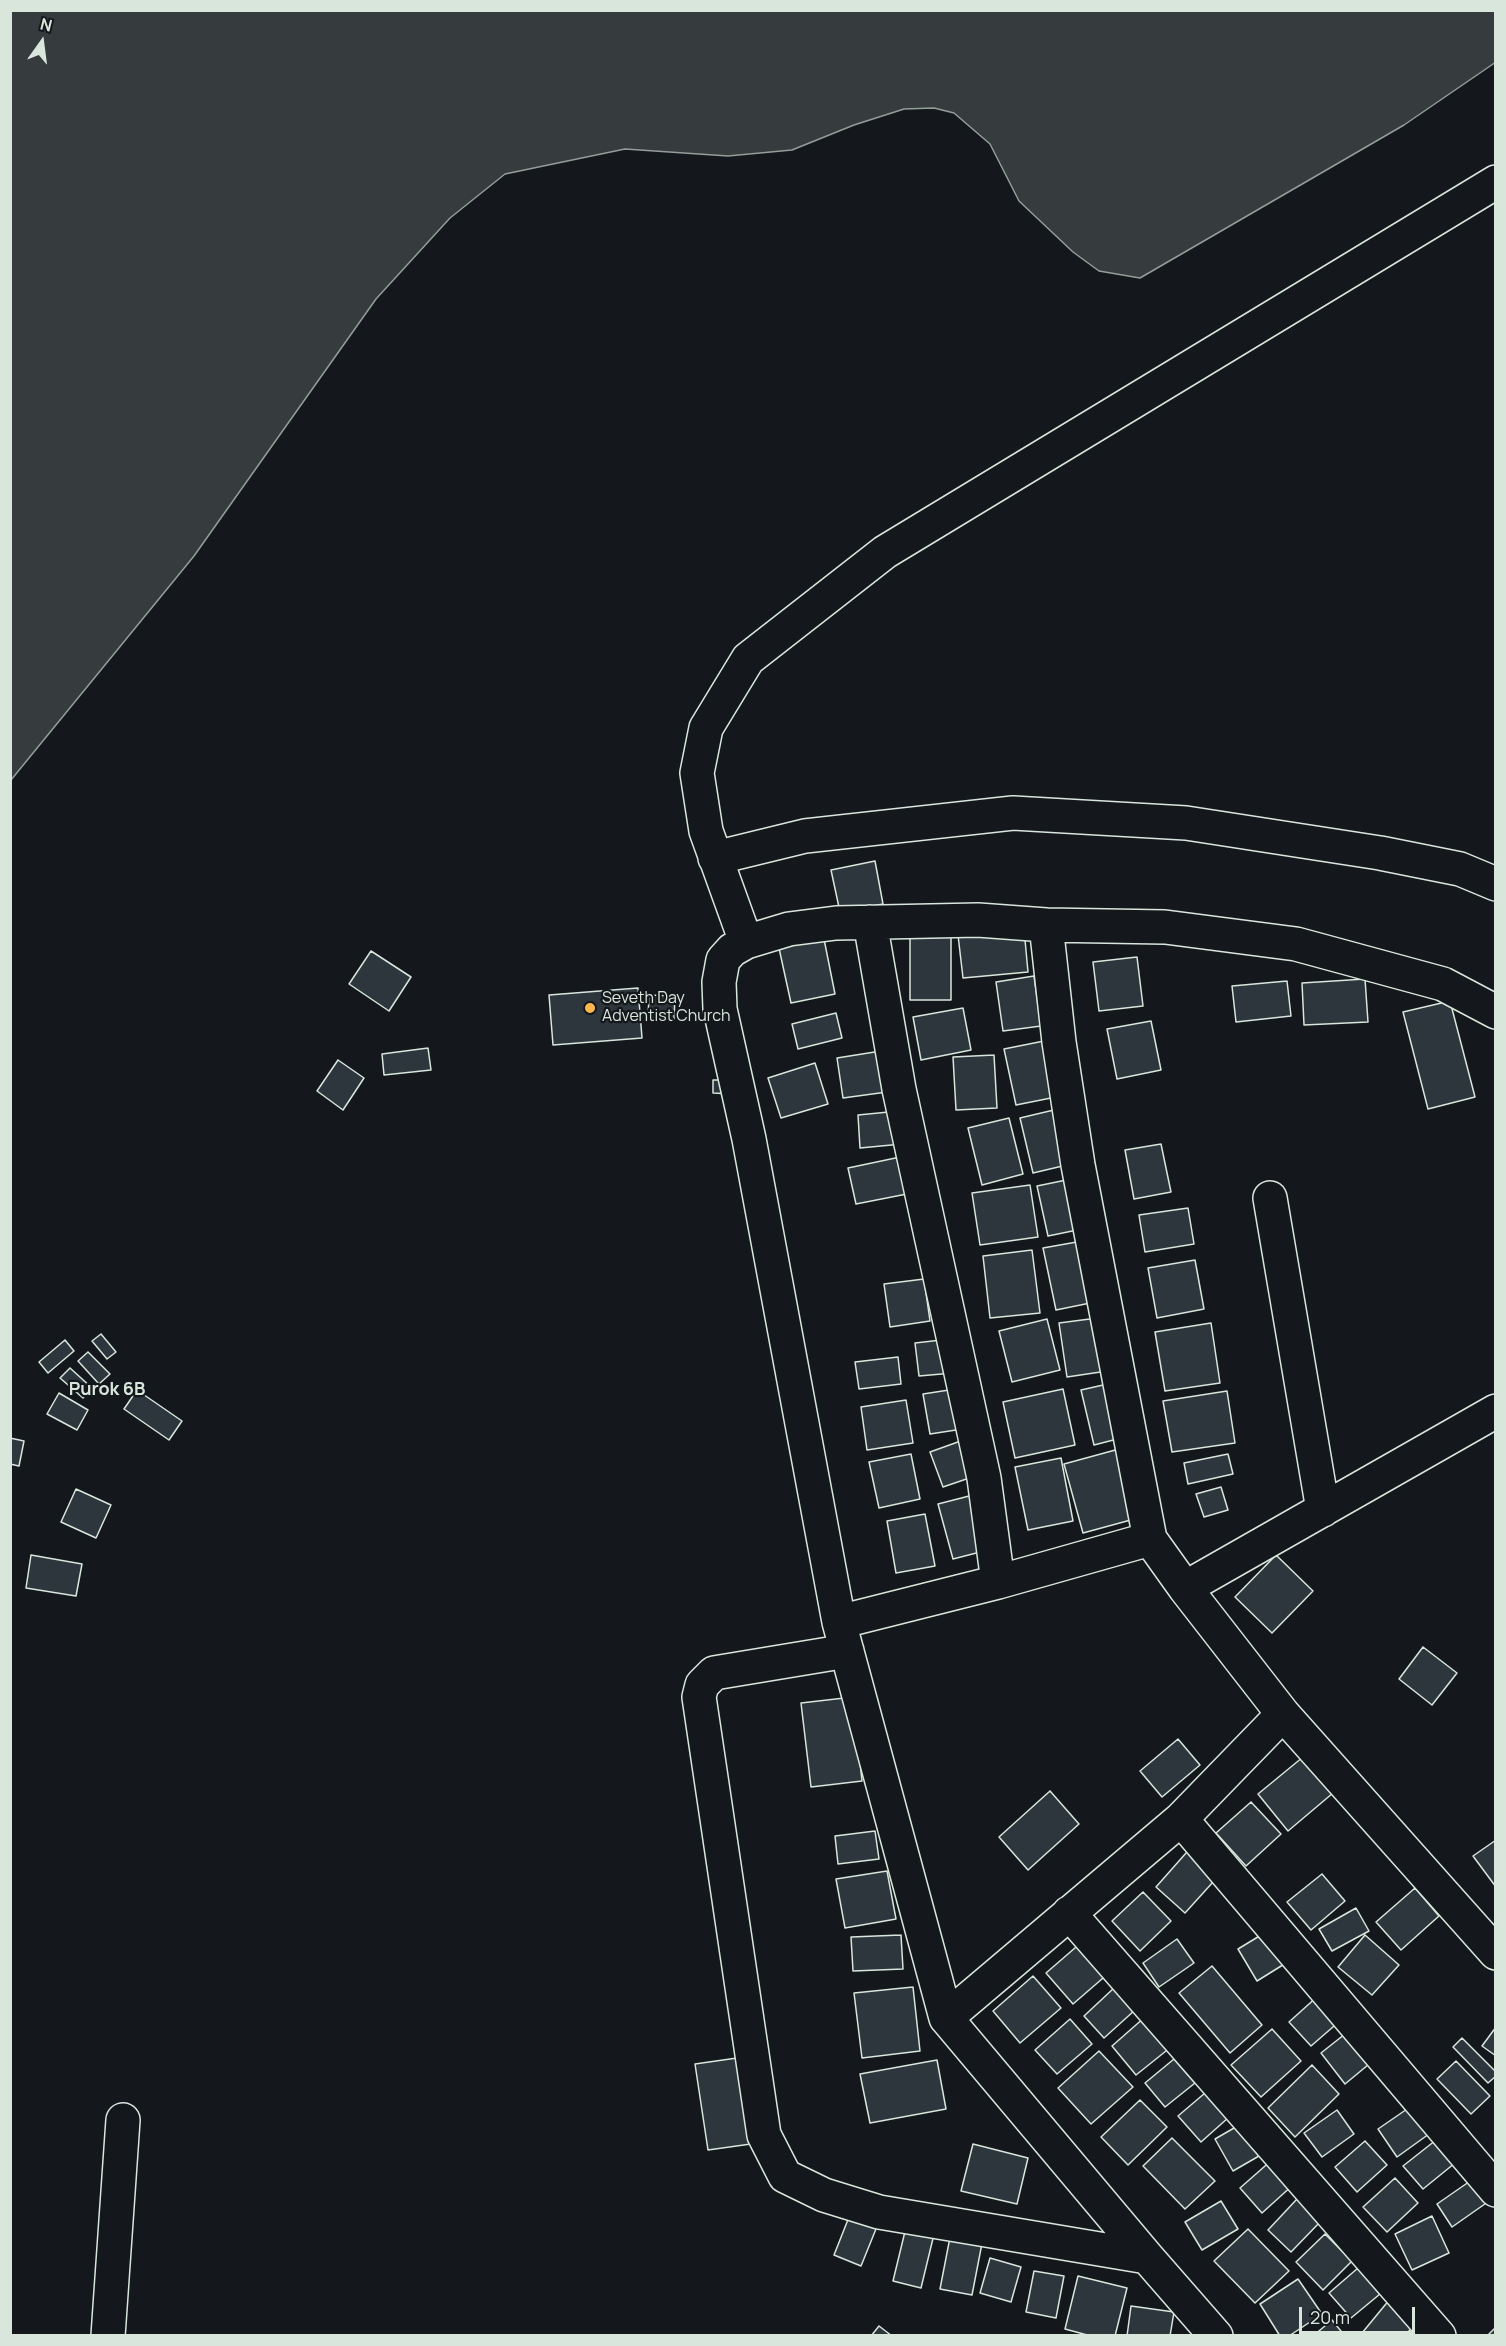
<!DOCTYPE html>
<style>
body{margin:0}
#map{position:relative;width:1506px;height:2346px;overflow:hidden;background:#14181c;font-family:Manrope,sans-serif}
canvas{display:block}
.frame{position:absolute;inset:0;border:12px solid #d8e6dc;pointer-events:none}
.north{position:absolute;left:12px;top:12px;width:60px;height:60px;-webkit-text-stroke:4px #14181c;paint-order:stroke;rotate:14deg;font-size:16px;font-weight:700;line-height:24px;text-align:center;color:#d8e6dc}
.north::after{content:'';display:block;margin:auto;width:21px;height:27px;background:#d8e6dc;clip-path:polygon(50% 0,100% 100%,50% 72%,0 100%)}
.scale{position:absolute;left:1299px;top:2307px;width:116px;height:27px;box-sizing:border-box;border:3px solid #d8e6dc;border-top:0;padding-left:8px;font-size:18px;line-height:21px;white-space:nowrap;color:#d8e6dc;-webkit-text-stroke:4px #14181c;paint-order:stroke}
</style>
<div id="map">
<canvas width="1506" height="2346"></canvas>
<div class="frame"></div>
<div class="north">N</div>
<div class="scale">20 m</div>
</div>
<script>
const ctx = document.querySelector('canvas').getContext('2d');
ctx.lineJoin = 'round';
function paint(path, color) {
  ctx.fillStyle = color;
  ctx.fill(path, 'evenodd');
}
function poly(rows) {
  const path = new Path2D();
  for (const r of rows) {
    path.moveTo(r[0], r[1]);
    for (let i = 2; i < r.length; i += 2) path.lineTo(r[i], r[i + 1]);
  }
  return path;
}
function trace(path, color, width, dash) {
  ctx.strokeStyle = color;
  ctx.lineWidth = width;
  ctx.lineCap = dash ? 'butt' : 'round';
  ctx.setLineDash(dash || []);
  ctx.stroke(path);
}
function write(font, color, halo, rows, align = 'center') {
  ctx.font = font + ' Manrope,sans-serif';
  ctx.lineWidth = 4.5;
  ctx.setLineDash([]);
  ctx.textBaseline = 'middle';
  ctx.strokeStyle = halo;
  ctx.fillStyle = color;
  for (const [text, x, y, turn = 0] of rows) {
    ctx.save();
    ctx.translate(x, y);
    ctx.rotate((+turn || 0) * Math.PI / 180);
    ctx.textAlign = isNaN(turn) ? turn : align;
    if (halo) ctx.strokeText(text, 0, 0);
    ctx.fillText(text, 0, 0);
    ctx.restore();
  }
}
const water = poly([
 [11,10,1495,10,1496,62,1404,125,1140,278,1099,271,1073,252,1019,201,990,144,954,113,934,108,904,109,854,125,792,150,728,156,625,149,505,174,450,218,376,299,194,556,11,780,11,10]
]);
paint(water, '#363b3e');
trace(water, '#939e99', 1.5);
const building = poly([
 [875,861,883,904,840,912,831,870,875,861],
 [822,929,835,994,791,1003,777,939,822,929],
 [1024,929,1028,972,963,978,958,935,1024,929],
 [910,933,951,933,951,1000,910,1000,910,933],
 [371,951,411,977,389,1011,349,984,371,951],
 [1137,957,1143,1006,1099,1011,1093,962,1137,957],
 [1034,976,1041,1026,1003,1031,996,982,1034,976],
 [1365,979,1368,1022,1304,1025,1302,983,1365,979],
 [1287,981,1291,1016,1236,1022,1232,986,1287,981],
 [638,988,642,1038,553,1045,549,995,638,988],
 [649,995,675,996,674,1019,648,1018,649,995],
 [1450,1001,1475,1097,1428,1109,1403,1012,1450,1001],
 [963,1008,971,1050,921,1060,913,1017,963,1008],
 [836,1013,842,1038,798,1049,792,1024,836,1013],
 [1151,1021,1161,1070,1117,1079,1107,1029,1151,1021],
 [1049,1040,1061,1096,1016,1105,1004,1049,1049,1040],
 [428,1048,431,1070,384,1075,382,1054,428,1048],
 [881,1051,887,1092,843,1098,837,1058,881,1051],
 [994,1055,997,1108,956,1110,953,1057,994,1055],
 [338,1060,364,1078,343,1110,317,1091,338,1060],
 [815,1063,828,1104,781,1118,768,1078,815,1063],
 [713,1080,735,1080,734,1094,713,1093,713,1080],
 [1058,1109,1071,1164,1033,1173,1020,1118,1058,1109],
 [899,1111,902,1144,860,1148,858,1115,899,1111],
 [1009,1118,1023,1174,982,1185,968,1128,1009,1118],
 [1161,1144,1171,1192,1134,1199,1125,1150,1161,1144],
 [905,1156,912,1193,856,1204,848,1168,905,1156],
 [1076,1178,1087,1228,1048,1236,1037,1186,1076,1178],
 [1030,1185,1038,1237,980,1245,972,1193,1030,1185],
 [1188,1208,1194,1244,1145,1252,1139,1215,1188,1208],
 [1088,1240,1100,1301,1056,1310,1043,1248,1088,1240],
 [1032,1250,1040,1313,990,1318,983,1256,1032,1250],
 [1195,1260,1204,1309,1157,1318,1148,1268,1195,1260],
 [924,1279,930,1321,890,1327,884,1284,924,1279],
 [1105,1317,1114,1370,1067,1377,1059,1323,1105,1317],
 [1047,1319,1060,1370,1012,1382,999,1331,1047,1319],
 [1211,1323,1220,1383,1165,1391,1155,1332,1211,1323],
 [101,1334,116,1352,107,1359,92,1341,101,1334],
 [950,1339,953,1373,919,1376,915,1343,950,1339],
 [65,1340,74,1351,48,1373,39,1362,65,1340],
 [88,1352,110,1374,99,1384,78,1361,88,1352],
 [898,1357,901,1384,859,1389,855,1362,898,1357],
 [70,1368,92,1388,83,1398,60,1378,70,1368],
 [1112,1383,1125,1437,1094,1445,1081,1390,1112,1383],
 [962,1388,969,1428,930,1434,923,1394,962,1388],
 [1063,1389,1075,1445,1015,1458,1003,1402,1063,1389],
 [137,1390,182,1421,169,1440,124,1409,137,1390],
 [1227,1391,1235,1443,1172,1452,1163,1401,1227,1391],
 [59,1393,88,1410,77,1430,47,1414,59,1393],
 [906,1400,913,1443,867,1450,861,1407,906,1400],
 [10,1438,24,1441,19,1466,10,1464,10,1438],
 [969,1438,981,1474,943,1487,930,1452,969,1438],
 [1119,1449,1138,1518,1083,1533,1064,1464,1119,1449],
 [911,1454,920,1499,879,1508,869,1462,911,1454],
 [1228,1454,1233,1474,1188,1484,1184,1463,1228,1454],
 [1061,1458,1073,1521,1028,1530,1015,1467,1061,1458],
 [1221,1487,1228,1510,1204,1517,1196,1494,1221,1487],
 [76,1489,111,1505,96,1538,61,1522,76,1489],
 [973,1495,988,1550,953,1559,938,1504,973,1495],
 [925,1514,935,1566,896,1573,887,1521,925,1514],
 [31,1555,82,1564,76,1596,26,1588,31,1555],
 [1276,1555,1313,1591,1272,1633,1235,1597,1276,1555],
 [1423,1647,1457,1673,1432,1705,1399,1679,1423,1647],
 [853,1697,862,1781,811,1787,801,1703,853,1697],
 [1178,1739,1200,1765,1162,1797,1140,1771,1178,1739],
 [1303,1757,1333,1793,1288,1831,1258,1794,1303,1757],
 [1050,1791,1079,1824,1028,1870,999,1837,1050,1791],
 [1251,1802,1281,1834,1246,1866,1216,1833,1251,1802],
 [875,1831,879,1859,838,1864,835,1836,875,1831],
 [1496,1840,1496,1887,1473,1856,1496,1840],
 [1194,1844,1223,1871,1185,1913,1156,1887,1194,1844],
 [887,1871,896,1919,845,1928,836,1879,887,1871],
 [1322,1874,1345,1901,1311,1930,1287,1902,1322,1874],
 [1415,1888,1439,1916,1401,1950,1376,1922,1415,1888],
 [1143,1892,1171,1921,1140,1951,1112,1921,1143,1892],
 [1356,1908,1369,1931,1332,1951,1319,1929,1356,1908],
 [1266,1932,1286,1963,1257,1981,1238,1949,1266,1932],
 [901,1935,903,1969,853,1971,851,1937,901,1935],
 [1365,1935,1399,1965,1372,1995,1338,1967,1365,1935],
 [1177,1939,1194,1963,1159,1987,1143,1963,1177,1939],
 [1083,1941,1110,1972,1073,2004,1046,1973,1083,1941],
 [1212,1966,1262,2025,1230,2053,1179,1993,1212,1966],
 [1033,1976,1061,2008,1020,2043,993,2011,1033,1976],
 [913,1987,920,2051,862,2058,854,1993,913,1987],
 [1114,1988,1135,2010,1104,2038,1084,2016,1114,1988],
 [1319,1995,1341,2020,1311,2046,1289,2022,1319,1995],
 [1145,2017,1171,2047,1136,2075,1112,2046,1145,2017],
 [1070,2019,1092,2044,1057,2074,1035,2050,1070,2019],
 [1496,2027,1496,2056,1482,2046,1496,2027],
 [1272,2029,1301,2061,1261,2097,1231,2065,1272,2029],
 [1350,2030,1374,2060,1345,2084,1321,2053,1350,2030],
 [1462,2038,1496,2072,1496,2076,1488,2083,1453,2047,1462,2038],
 [1099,2051,1133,2087,1091,2124,1058,2088,1099,2051],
 [744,2057,758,2143,708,2150,695,2064,744,2057],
 [1174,2059,1195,2083,1165,2107,1145,2083,1174,2059],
 [937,2060,946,2109,870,2123,860,2074,937,2060],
 [1456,2061,1490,2096,1471,2114,1437,2079,1456,2061],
 [1312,2065,1339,2094,1295,2137,1268,2108,1312,2065],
 [1205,2093,1228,2118,1201,2142,1178,2116,1205,2093],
 [1140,2100,1167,2127,1128,2165,1101,2137,1140,2100],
 [1410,2107,1429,2134,1397,2157,1378,2129,1410,2107],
 [1337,2110,1354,2134,1322,2157,1304,2133,1337,2110],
 [1241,2124,1259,2156,1233,2171,1215,2139,1241,2124],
 [1172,2138,1215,2181,1185,2209,1143,2166,1172,2138],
 [1436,2140,1455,2163,1423,2189,1403,2166,1436,2140],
 [1365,2141,1387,2165,1357,2192,1335,2167,1365,2141],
 [973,2144,1028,2158,1017,2204,961,2191,973,2144],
 [1273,2159,1294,2184,1262,2213,1240,2188,1273,2159],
 [1476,2177,1492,2199,1452,2227,1437,2204,1476,2177],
 [1395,2178,1418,2203,1387,2232,1363,2207,1395,2178],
 [1297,2199,1321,2221,1291,2252,1268,2230,1297,2199],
 [1221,2201,1238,2229,1202,2250,1185,2222,1221,2201],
 [851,2212,878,2224,861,2266,834,2255,851,2212],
 [1432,2216,1449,2253,1412,2270,1395,2234,1432,2216],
 [908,2219,936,2226,921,2288,893,2281,908,2219],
 [952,2227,984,2233,972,2295,940,2289,952,2227],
 [1248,2229,1289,2271,1255,2303,1214,2261,1248,2229],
 [1325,2234,1352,2261,1323,2290,1296,2262,1325,2234],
 [990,2258,1021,2267,1011,2302,980,2293,990,2258],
 [1358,2268,1380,2294,1351,2318,1329,2293,1358,2268],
 [1034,2271,1064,2276,1056,2318,1026,2312,1034,2271],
 [1078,2276,1127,2288,1115,2336,1091,2336,1065,2329,1078,2276],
 [1298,2279,1322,2314,1289,2336,1280,2336,1260,2304,1298,2279],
 [1390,2299,1417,2321,1405,2336,1366,2336,1362,2333,1390,2299],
 [1131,2306,1174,2312,1170,2336,1127,2336,1131,2306],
 [1332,2320,1345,2336,1313,2336,1332,2320],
 [879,2326,892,2336,871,2336,879,2326],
 [1496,2327,1496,2336,1487,2336,1496,2327]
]);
paint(building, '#2c363c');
trace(building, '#d8e6dc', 1.5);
const minor = poly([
 [715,858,805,836,1013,813,1186,823,1380,853,1460,869,1496,884],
 [870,922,899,1089,984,1478,998,1582,1150,1539],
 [1046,925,1165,927,1296,944,1443,984,1496,1012],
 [746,942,706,831,697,773,706,728,748,659,885,552,1496,182],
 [1270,1198,1323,1510],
 [1185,1588,1496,1411],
 [839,1622,998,1582],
 [847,1651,714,1673,702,1685,699,1697,764,2135,785,2176,824,2195,879,2212,1147,2257],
 [1181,1819,1496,2190],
 [1069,1913,1439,2336],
 [946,2018,1181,1819,1283,1714],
 [108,2336,123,2120],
 [1216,2336,1147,2257,946,2018,839,1622,749,1139,720,1009,719,982,723,960,732,950,746,942,789,929,836,923,978,920,1046,925,1059,1042,1078,1165,1150,1539,1185,1588,1283,1714,1496,1953]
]);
trace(minor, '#d8e6dc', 36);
trace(minor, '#14181c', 33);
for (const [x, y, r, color] of [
 [590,1008,6,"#ffb74d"]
]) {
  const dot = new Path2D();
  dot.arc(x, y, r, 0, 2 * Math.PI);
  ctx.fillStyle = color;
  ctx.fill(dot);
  trace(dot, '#14181c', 2);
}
write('16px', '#d8e6dc', '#14181c', [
 ["Seveth Day",602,999],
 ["Adventist Church",602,1017]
], 'left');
write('bold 18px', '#d8e6dc', '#14181c', [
 ["Purok 6B",107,1390]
]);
</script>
